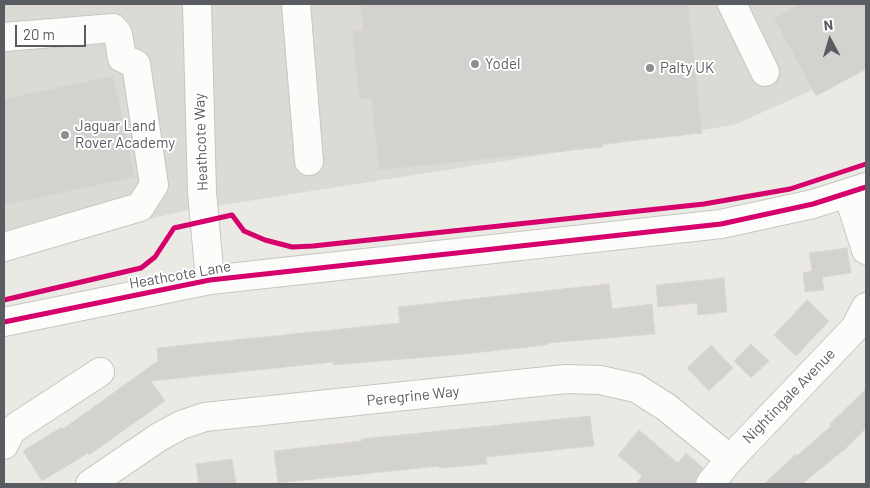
<!DOCTYPE html>
<style>
body{margin:0}
#map{position:relative;width:870px;height:488px;overflow:hidden;background:#eae9e3;font-family:Barlow,sans-serif}
canvas{display:block}
.frame{position:absolute;inset:0;border:5px solid #595d62;pointer-events:none}
.north{position:absolute;left:805px;top:15px;width:50px;height:50px;-webkit-text-stroke:4px #fff;paint-order:stroke;rotate:354deg;font-size:14px;font-weight:700;line-height:20px;text-align:center;color:#595d62}
.north::after{content:'';display:block;margin:auto;width:18px;height:22px;background:#595d62;clip-path:polygon(50% 0,100% 100%,50% 72%,0 100%)}
.scale{position:absolute;left:15px;top:25px;width:71px;height:22px;box-sizing:border-box;border:2px solid #595d62;border-top:0;padding-left:6px;font-size:15px;line-height:18px;white-space:nowrap;color:#595d62;-webkit-text-stroke:4px #fff;paint-order:stroke}
</style>
<div id="map">
<canvas width="870" height="488"></canvas>
<div class="frame"></div>
<div class="north">N</div>
<div class="scale">20 m</div>
</div>
<script>
const ctx = document.querySelector('canvas').getContext('2d');
ctx.lineJoin = 'round';
function paint(path, color) {
  ctx.fillStyle = color;
  ctx.fill(path, 'evenodd');
}
function poly(rows) {
  const path = new Path2D();
  for (const r of rows) {
    path.moveTo(r[0], r[1]);
    for (let i = 2; i < r.length; i += 2) path.lineTo(r[i], r[i + 1]);
  }
  return path;
}
function trace(path, color, width, dash) {
  ctx.strokeStyle = color;
  ctx.lineWidth = width;
  ctx.lineCap = dash ? 'butt' : 'round';
  ctx.setLineDash(dash || []);
  ctx.stroke(path);
}
function write(font, color, halo, rows, align = 'center') {
  ctx.font = font + ' Barlow,sans-serif';
  ctx.lineWidth = 4;
  ctx.setLineDash([]);
  ctx.textBaseline = 'middle';
  ctx.strokeStyle = halo;
  ctx.fillStyle = color;
  for (const [text, x, y, turn = 0] of rows) {
    ctx.save();
    ctx.translate(x, y);
    ctx.rotate((+turn || 0) * Math.PI / 180);
    ctx.textAlign = isNaN(turn) ? turn : align;
    if (halo) ctx.strokeText(text, 0, 0);
    ctx.fillText(text, 0, 0);
    ctx.restore();
  }
}
paint(poly([
 [4,4,866,4,866,66,734,125,184,211,4,253]
]), '#dbdad4');
const building = poly([
 [377,4,688,4,702,133,602,144,602,147,379,170,371,98,359,99,352,30,363,30,361,5,377,4],
 [800,4,866,4,866,69,816,96,774,18,800,4],
 [113,76,135,177,4,205,4,99,113,76],
 [847,248,851,273,822,277,824,290,805,292,803,273,812,271,809,253,847,248],
 [724,278,727,312,698,315,697,303,658,307,656,285,724,278],
 [609,284,612,309,652,304,655,334,547,343,547,345,463,354,333,365,333,362,151,381,165,401,89,455,88,453,42,481,23,451,62,427,63,429,158,361,157,348,400,323,398,307,609,284],
 [807,300,829,321,796,356,774,335,807,300],
 [751,344,769,361,751,378,734,361,751,344],
 [711,345,733,368,709,391,687,368,711,345],
 [866,389,866,428,845,449,802,484,764,484,796,454,797,456,831,426,830,424,866,389],
 [590,416,594,446,486,457,487,464,439,468,439,466,278,483,274,451,362,441,361,439,590,416],
 [639,430,678,463,686,453,703,468,698,475,695,484,636,484,642,476,618,455,639,430],
 [232,459,236,484,199,484,196,464,232,459]
]);
paint(building, '#d3d2ce');
trace(building, '#dad7d2', 1);
const minor = poly([
 [197,4,202,192,210,280],
 [296,4,309,161],
 [732,4,765,72],
 [4,37,113,28,118,34,122,58,136,64,154,185,140,207,4,247],
 [848,194,866,250],
 [4,322,210,280,721,224,813,204,866,187],
 [4,445,11,431,19,425,100,372],
 [90,484,159,437,181,425,205,417,566,379,600,380,636,388,666,407,730,459],
 [710,484,730,459,855,328,866,307]
]);
trace(minor, '#c6c6c4', 30);
trace(minor, '#fcfcfb', 28);
trace(poly([
 [4,300,141,268,155,257,174,228,232,215,244,231,265,240,292,247,313,246,704,204,790,189,866,164],
 [4,322,210,280,721,224,813,204,866,187]
]), '#d6006c', 5);
for (const [x, y, r, color] of [
 [475,64,5,"#8c8e8f"],
 [650,68,5,"#8c8e8f"],
 [65,135,5,"#8c8e8f"]
]) {
  const dot = new Path2D();
  dot.arc(x, y, r, 0, 2 * Math.PI);
  ctx.fillStyle = color;
  ctx.fill(dot);
  trace(dot, '#fff', 2);
}
write('15px', '#595d62', '#fff', [
 ["Yodel",485,64],
 ["Palty UK",660,68],
 ["Jaguar Land",75,126],
 ["Rover Academy",75,143]
], 'left');
write('15px', '#595d62', '#fff', [
 ["Heathcote Way",201,142,-92],
 ["Heathcote Lane",180,275,-10],
 ["Peregrine Way",413,396,-6],
 ["Nightingale Avenue",789,396,-46]
]);
</script>
